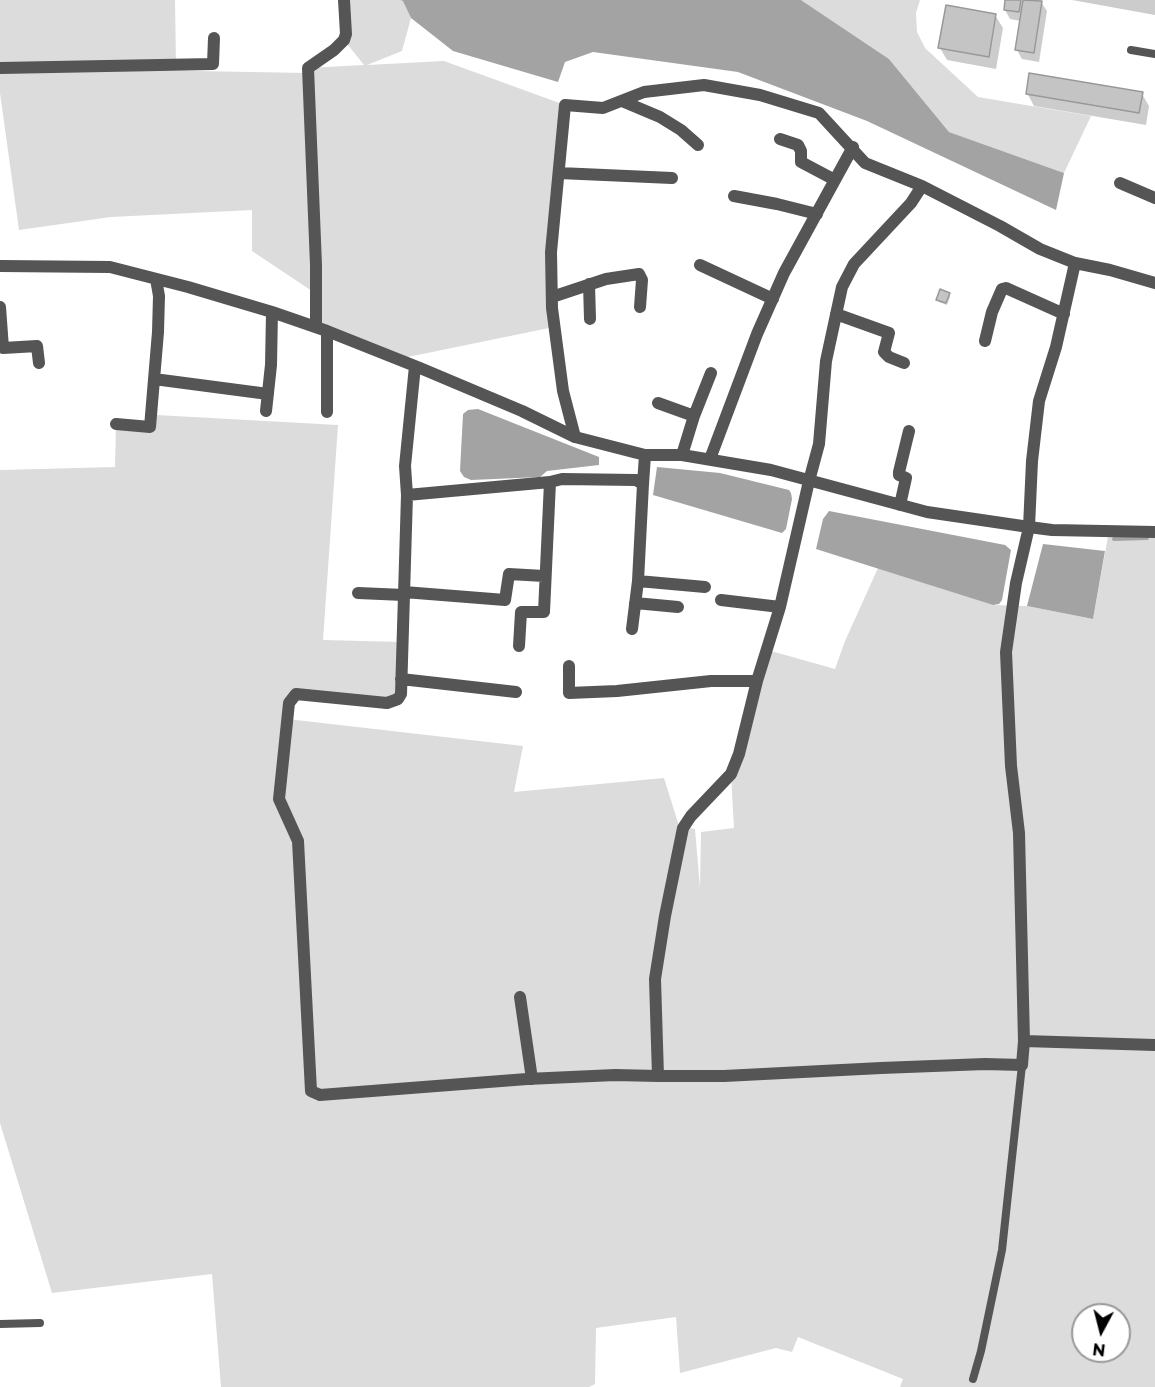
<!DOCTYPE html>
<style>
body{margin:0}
#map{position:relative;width:1155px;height:1387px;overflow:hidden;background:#fff;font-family:Montserrat,sans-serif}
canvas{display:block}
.north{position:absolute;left:1071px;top:1303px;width:60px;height:60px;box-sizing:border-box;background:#fff;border:2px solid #999;border-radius:50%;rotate:187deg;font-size:16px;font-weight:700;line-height:24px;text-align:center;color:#000}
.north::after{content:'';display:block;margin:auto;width:21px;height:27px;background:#000;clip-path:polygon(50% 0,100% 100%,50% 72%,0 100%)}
</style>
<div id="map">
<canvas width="1155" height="1387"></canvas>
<div class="north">N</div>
</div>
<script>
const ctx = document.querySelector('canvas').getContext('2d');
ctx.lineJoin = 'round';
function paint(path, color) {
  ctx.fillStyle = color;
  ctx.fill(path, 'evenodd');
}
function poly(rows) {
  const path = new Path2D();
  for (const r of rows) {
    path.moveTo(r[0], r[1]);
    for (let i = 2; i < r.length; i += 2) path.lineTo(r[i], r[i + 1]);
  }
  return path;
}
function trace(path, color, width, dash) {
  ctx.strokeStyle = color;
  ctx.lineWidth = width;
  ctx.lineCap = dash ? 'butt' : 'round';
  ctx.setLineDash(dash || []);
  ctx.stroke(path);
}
paint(poly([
 [0,0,175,0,176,65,25,68,307,73,308,68,364,65,344,40,342,0,403,0,411,18,402,51,367,65,444,61,565,105,551,252,554,327,398,359,316,327,315,293,252,251,252,210,111,217,19,230,0,93],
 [801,0,920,0,916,13,917,32,925,48,978,97,1091,116,1064,173,949,132,889,59],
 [156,415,338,425,323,640,402,642,398,699,292,698,287,719,523,746,514,792,664,778,679,826,695,829,700,888,701,832,734,828,731,774,771,651,835,669,845,641,878,568,993,605,1027,606,1093,619,1109,531,1155,532,1155,1387,900,1387,903,1379,798,1337,792,1352,776,1348,680,1373,676,1317,596,1328,595,1384,589,1387,221,1387,212,1274,52,1293,0,1123,0,470,115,467,116,424,150,427],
 [1083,1315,1119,1315,1119,1351,1083,1351]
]), '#dcdcdc');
paint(poly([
 [401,0,801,0,889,59,949,132,1064,173,1056,210,867,121,738,72,593,52,565,62,558,82,453,51,411,18,403,1],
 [478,409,599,457,599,465,547,471,540,477,471,480,464,477,460,471,463,414,468,410],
 [657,467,720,473,789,490,791,493,792,499,786,529,782,533,653,495],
 [829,511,1005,545,1011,550,1002,600,999,604,993,605,816,549,823,519],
 [1043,544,1105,551,1093,619,1027,606]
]), '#a3a3a3');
paint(poly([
 [1007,0,1041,2,1047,11,1039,62,1022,59,1017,50,1021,21,1010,19,1005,10],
 [1072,0,1155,0,1155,15],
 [995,15,1003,28,996,69,947,60,940,48],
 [1027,93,1142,94,1149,106,1146,125,1034,106],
 [949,294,950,297,947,305,939,302,938,300]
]), '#0003');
trace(poly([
 [1114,539,1147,538]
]), '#a3a3a3', 4);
const building = poly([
 [1005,0,1021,0,1019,12,1004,10,1005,0],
 [1023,0,1042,1,1034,53,1015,50,1023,0],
 [946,5,996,14,989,57,938,48,946,5],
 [1029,73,1143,92,1139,113,1026,94,1029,73],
 [940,289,950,293,946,303,936,300,940,289]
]);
paint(building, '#c4c4c4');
trace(building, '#999', 1.5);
trace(poly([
 [1131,50,1155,54],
 [0,1324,40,1323],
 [973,1379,981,1351,1002,1250,1022,1065]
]), '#555', 8);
trace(poly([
 [0,68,213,64,214,38],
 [622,101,660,117,681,130,698,145],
 [780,139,798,145,801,151,801,162,835,180],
 [559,173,672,178],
 [1120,183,1155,198],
 [922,186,911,203,854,264,842,287,826,361,819,444,809,481,780,607,757,681,739,754,731,774,691,816,683,828,665,916,655,979,658,1076,724,1076,881,1068,985,1064,1022,1065,1024,1041,1019,833,1011,766,1006,652,1016,583,1029,527,1032,461,1039,401,1056,347,1075,263],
 [734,196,777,204,817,214],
 [700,265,773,299],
 [0,266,110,267,188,287,272,312,327,331,420,368,522,411,575,437,645,455,682,455,771,470,927,512,1029,527,1052,530,1155,532],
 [589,284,590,319],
 [552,297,606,279,639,274,642,280,640,307],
 [0,307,3,348,37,346,39,363],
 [836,314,889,333,884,352,889,357,904,363],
 [316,327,316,265,308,68,334,50,344,40,346,34,344,0],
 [985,341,992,312,1002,289,1006,288,1064,314],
 [415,366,405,466,407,495,401,694,398,699,387,703,296,694,289,703,279,799,298,841,311,1091,320,1095,527,1079,615,1075,658,1076],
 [154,379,268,394],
 [658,403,694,416],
 [266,411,271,365,272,312],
 [327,412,327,331],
 [116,424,150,427,158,332,159,296,156,279],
 [575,437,563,391,552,308,551,252,565,105,603,108,644,92,704,85,760,95,819,113,865,163,922,186,1000,226,1040,249,1075,263,1110,270,1155,283],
 [682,455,694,416,711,373],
 [710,459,757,334,784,273,853,147],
 [643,484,645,455],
 [407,495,550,482],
 [900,505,906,478,899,475,899,472,909,431],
 [638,581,705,587],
 [404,592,505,600,509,574,544,576],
 [358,593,404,595],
 [721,600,780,607],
 [635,603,678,607],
 [519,646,521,612,544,612,550,482,562,479,636,480,643,484,638,581,632,629],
 [569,666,569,693,617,691,711,681,757,681],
 [401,679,516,692],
 [520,997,532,1079],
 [1024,1041,1155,1045]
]), '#555', 12);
</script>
